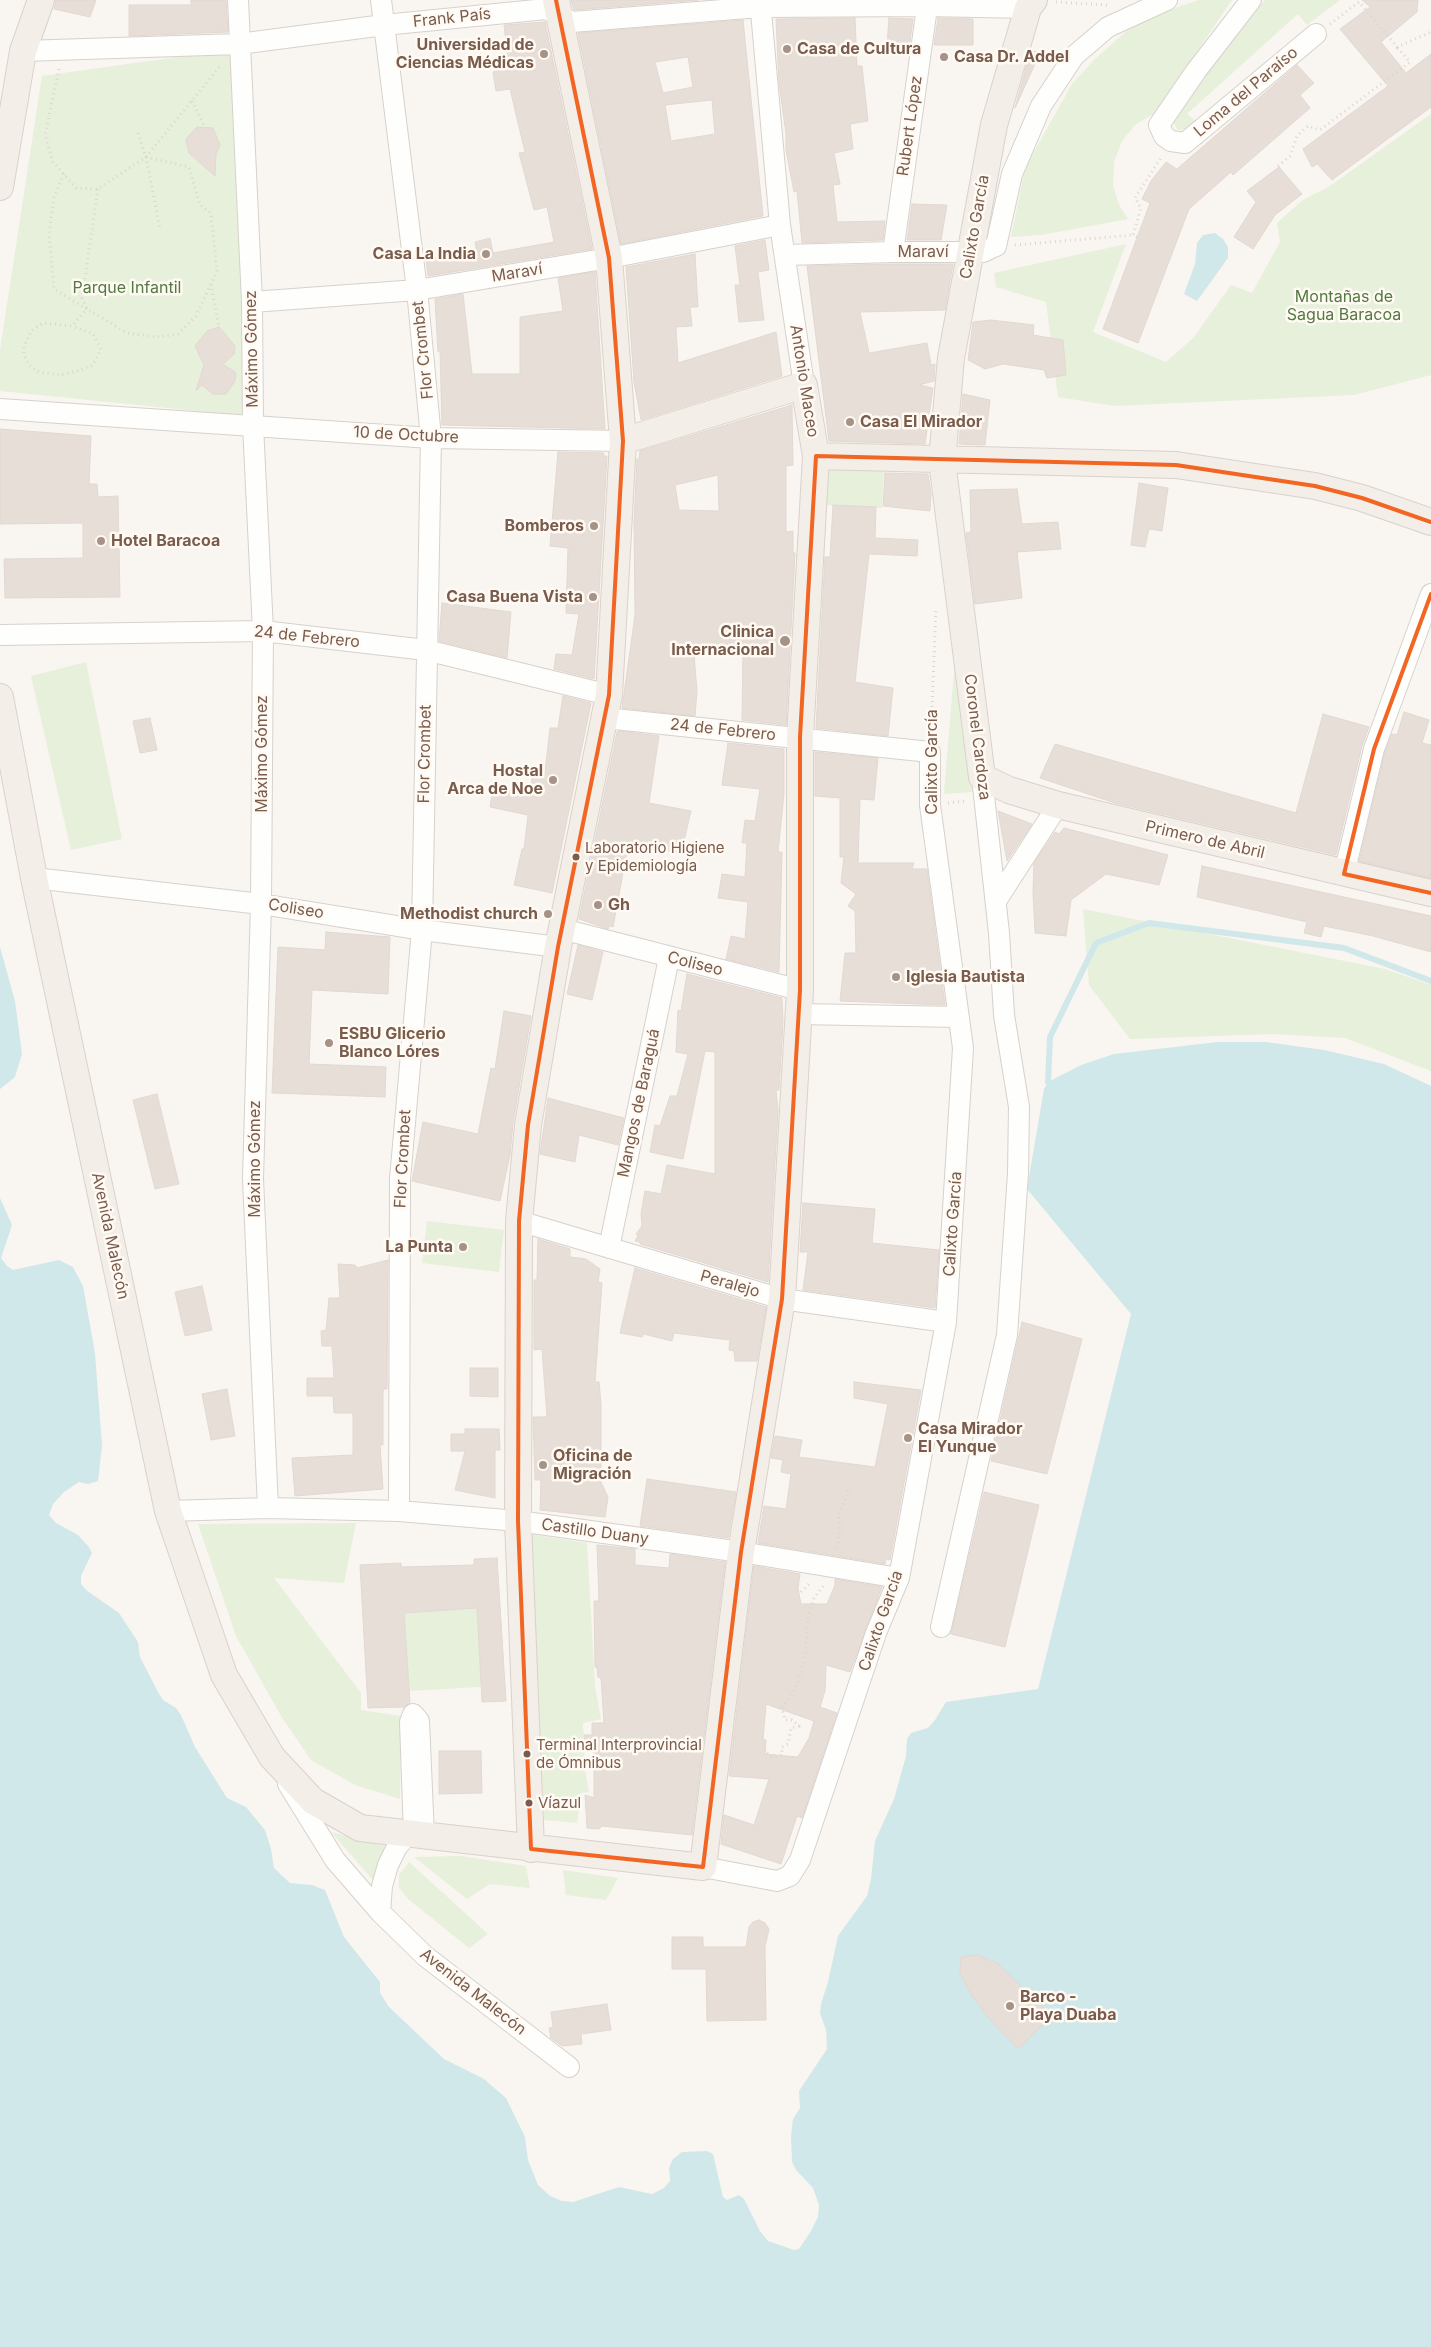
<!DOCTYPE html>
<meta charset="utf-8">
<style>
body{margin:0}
canvas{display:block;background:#f9f5f0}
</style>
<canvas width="1431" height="2347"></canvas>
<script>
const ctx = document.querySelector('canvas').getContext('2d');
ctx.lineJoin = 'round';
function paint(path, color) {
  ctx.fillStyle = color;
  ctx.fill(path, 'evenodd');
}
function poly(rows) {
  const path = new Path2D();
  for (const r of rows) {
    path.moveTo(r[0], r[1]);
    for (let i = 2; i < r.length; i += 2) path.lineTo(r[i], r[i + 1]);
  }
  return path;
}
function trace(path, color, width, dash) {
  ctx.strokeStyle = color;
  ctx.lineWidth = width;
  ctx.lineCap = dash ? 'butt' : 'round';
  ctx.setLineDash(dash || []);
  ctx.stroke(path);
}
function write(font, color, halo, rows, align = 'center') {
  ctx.font = font + ' Inter,sans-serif';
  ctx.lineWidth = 5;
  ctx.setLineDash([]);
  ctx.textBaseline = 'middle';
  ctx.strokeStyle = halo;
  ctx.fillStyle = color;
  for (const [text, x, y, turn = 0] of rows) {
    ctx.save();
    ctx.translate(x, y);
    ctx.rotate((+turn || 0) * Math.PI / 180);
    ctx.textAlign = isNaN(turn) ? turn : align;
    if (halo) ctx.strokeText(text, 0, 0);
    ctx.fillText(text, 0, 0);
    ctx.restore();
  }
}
paint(poly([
 [1199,0,1232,0,1155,113,1136,124,1122,141,1114,162,1113,185,1119,205,1128,219,1041,235,1011,237,1025,168,1072,84,1095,59,1139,20],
 [1265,0,1340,0,1307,25,1298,14,1187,114,1196,121,1186,129,1178,130,1174,123,1177,113],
 [235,49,246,416,0,391,0,350,42,76],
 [1431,114,1431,375,1354,395,1114,406,1058,397,1046,302,996,287,994,273,1126,244,1093,332,1166,362,1194,337,1231,285,1252,293,1280,242,1277,223,1303,200,1330,186],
 [884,465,882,508,824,505,826,469],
 [956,646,974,792,944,794],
 [86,662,122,839,71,850,31,676],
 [1083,909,1385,969,1431,985,1431,1071,1345,1038,1273,1034,1130,1039,1089,985],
 [427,1221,504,1230,499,1272,422,1263],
 [356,1523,344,1583,274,1578,361,1693,361,1710,401,1716,400,1799,355,1785,311,1760,281,1716,236,1636,198,1524],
 [531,1534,587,1543,595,1686,601,1719,583,1723,585,1770,589,1792,581,1793,577,1823,544,1820],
 [477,1608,481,1687,409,1691,404,1613],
 [331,1832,386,1846,373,1880],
 [461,1856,526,1866,530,1888,490,1884,467,1899,414,1857],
 [409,1862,488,1934,469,1948,408,1899,399,1888,399,1875],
 [563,1870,618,1878,606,1900,566,1895]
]), '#e7f0db');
paint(poly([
 [1215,233,1223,239,1228,247,1228,258,1197,301,1184,294,1195,264,1197,243,1203,235],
 [0,947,15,1001,22,1054,15,1077,0,1089],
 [1218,1042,1266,1042,1324,1050,1384,1064,1431,1086,1431,2347,0,2347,0,1198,12,1225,1,1258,7,1266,13,1270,59,1260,73,1267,83,1286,95,1353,102,1446,98,1481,88,1484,79,1482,64,1492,53,1504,49,1515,56,1523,78,1535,89,1547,92,1553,81,1576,81,1584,86,1590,119,1613,138,1642,140,1657,158,1692,163,1700,176,1708,181,1715,195,1747,227,1798,246,1807,265,1830,271,1849,274,1868,290,1883,312,1885,325,1890,344,1937,380,1982,380,1993,389,2007,444,2059,484,2079,506,2098,525,2137,528,2160,538,2185,550,2196,562,2201,573,2202,619,2187,652,2194,664,2188,670,2181,669,2168,673,2159,682,2152,707,2151,713,2154,723,2197,727,2200,739,2195,744,2199,760,2231,768,2241,794,2250,799,2249,811,2231,818,2217,819,2205,813,2188,796,2170,792,2162,791,2136,793,2119,800,2108,799,2091,827,2049,826,2030,820,2013,821,2004,828,1982,838,1936,867,1896,871,1879,875,1841,894,1799,906,1756,907,1739,911,1733,928,1728,935,1720,946,1702,1038,1689,1131,1314,1027,1189,1044,1089,1048,1082,1081,1065,1114,1054]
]), '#d0e8ea');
trace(poly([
 [1048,1082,1050,1037,1096,943,1149,923,1344,948,1431,981]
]), '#d0e8ea', 6);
const building = poly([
 [56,0,96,0,90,17,54,9,56,0],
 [191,0,226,0,228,32,129,36,129,5,191,5,191,0],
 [571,0,698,0,574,10,571,0],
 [1362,0,1418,0,1417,12,1381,42,1406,73,1431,54,1431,107,1332,180,1317,164,1312,167,1303,149,1388,86,1340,29,1370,7,1362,0],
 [855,18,857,66,862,66,868,121,850,124,853,149,834,153,840,184,833,185,837,222,885,221,883,240,802,243,797,191,794,192,786,150,786,134,779,82,776,19,855,18],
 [889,18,913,19,909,48,887,46,889,18],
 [938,18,973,19,973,45,934,45,938,18],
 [743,20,763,216,621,244,578,33,743,20],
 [688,57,693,87,663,93,655,62,688,57],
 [712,100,715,134,671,141,665,105,712,100],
 [545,22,592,249,428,276,426,259,477,254,475,242,490,238,493,253,554,242,547,207,534,210,519,153,525,152,510,89,496,91,493,72,509,67,504,25,545,22],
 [1031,50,1040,53,1015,108,1031,50],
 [1297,65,1314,83,1300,95,1310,108,1233,175,1231,172,1189,209,1138,343,1103,329,1150,203,1142,199,1151,181,1166,162,1177,169,1297,65],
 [197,127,213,128,220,145,216,154,215,176,189,153,186,139,197,127],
 [1279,167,1302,194,1275,215,1253,249,1234,237,1256,202,1247,191,1279,167],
 [912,204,947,205,941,240,907,240,912,204],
 [765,240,769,270,758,272,764,320,739,322,735,285,740,285,735,246,765,240],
 [695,254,698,307,690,307,692,326,676,327,678,363,776,332,782,376,641,420,634,382,626,267,695,254],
 [893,264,953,264,945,310,860,312,869,353,927,343,931,365,935,364,934,381,919,385,933,388,925,444,829,441,807,266,893,264],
 [595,272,605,429,442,425,440,351,438,352,435,299,463,294,472,374,520,374,520,317,563,311,558,278,595,272],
 [991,320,1034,325,1033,335,1063,340,1066,375,1047,378,1044,370,1003,364,985,369,968,360,973,322,991,320],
 [219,327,235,346,234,354,223,364,236,373,235,381,226,394,213,394,202,385,196,391,204,365,195,346,207,331,219,327],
 [963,394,990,400,985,445,959,444,963,394],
 [792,405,793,465,786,466,786,532,793,531,793,553,795,553,786,725,742,720,743,654,694,654,697,691,695,716,622,708,635,615,634,522,637,459,639,459,640,451,792,405],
 [718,475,719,511,679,510,675,485,718,475],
 [0,429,91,436,89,484,97,484,98,497,118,496,120,597,5,598,4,559,83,558,83,523,0,524,0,429],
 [558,452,604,453,603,456,607,456,594,679,554,669,556,654,572,655,579,614,566,613,568,548,550,546,558,452],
 [885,473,928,474,931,494,930,511,883,506,885,473],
 [1139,483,1168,488,1162,531,1149,529,1145,547,1131,545,1139,483],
 [1017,489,1022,524,1058,522,1061,549,1017,552,1022,598,975,604,966,533,971,532,970,490,1017,489],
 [833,505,876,507,875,538,918,540,917,556,869,554,855,682,893,688,888,736,816,728,825,557,830,557,833,505],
 [442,603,511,612,507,658,439,641,442,603],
 [563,696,591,703,552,893,514,885,522,849,524,849,528,815,490,807,493,789,530,792,533,770,545,772,550,728,558,728,563,696],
 [1404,712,1429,720,1422,743,1431,745,1431,878,1359,861,1385,752,1392,734,1397,735,1404,712],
 [1323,714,1369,727,1362,746,1336,855,1115,803,1040,778,1055,744,1296,813,1323,714],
 [150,718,157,750,140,753,133,721,150,718],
 [619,731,659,736,649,803,691,811,681,854,629,841,613,927,609,926,608,929,579,919,617,732,619,731],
 [728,743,784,749,784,794,778,852,782,852,779,972,726,959,731,936,745,939,748,902,718,898,722,874,745,877,747,843,742,843,745,820,755,821,760,789,722,785,728,743],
 [815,752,878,758,874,800,860,799,858,863,914,863,912,869,927,869,945,1005,840,1001,845,953,856,953,855,911,848,906,856,894,841,883,844,857,840,857,840,798,815,796,815,752],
 [998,811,1032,824,1007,861,998,811],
 [1064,828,1168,855,1159,885,1106,874,1071,900,1066,936,1035,933,1033,892,1034,863,1055,832,1059,834,1064,828],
 [1202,866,1431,916,1431,952,1373,936,1324,926,1321,937,1304,933,1307,922,1197,897,1202,866],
 [326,932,390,937,388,994,312,990,309,1064,386,1067,385,1097,272,1093,278,947,325,950,326,932],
 [578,945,603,952,592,1000,567,994,578,945],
 [687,974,782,998,783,1021,779,1090,776,1090,778,1110,768,1282,640,1244,640,1242,635,1241,638,1236,636,1234,642,1226,641,1214,645,1191,661,1194,667,1165,715,1174,715,1052,705,1051,683,1159,650,1152,655,1125,660,1126,670,1096,677,1096,688,1054,676,1052,678,1010,681,1011,687,974],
 [504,1011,531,1016,513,1123,510,1155,500,1201,412,1181,423,1122,478,1134,491,1068,495,1069,504,1011],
 [157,1094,179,1184,155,1189,133,1100,157,1094],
 [548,1098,624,1118,618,1145,579,1135,575,1162,540,1154,548,1098],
 [803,1203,875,1209,872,1243,939,1250,935,1308,803,1290,808,1252,800,1252,803,1203],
 [538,1239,570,1249,570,1257,586,1259,600,1269,598,1282,602,1283,595,1382,599,1382,601,1404,601,1482,608,1497,605,1517,540,1510,541,1480,535,1480,533,1417,547,1417,542,1349,534,1350,534,1280,537,1280,538,1239],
 [388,1260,387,1389,383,1389,383,1445,380,1445,383,1489,295,1496,292,1458,353,1455,353,1413,334,1413,333,1396,307,1396,307,1378,334,1378,332,1346,322,1346,321,1331,326,1330,329,1298,340,1298,338,1264,355,1265,357,1268,388,1260],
 [635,1268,766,1307,757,1361,735,1361,734,1351,729,1350,730,1340,674,1333,672,1341,643,1334,642,1337,620,1333,635,1268],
 [202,1286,212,1330,185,1336,175,1292,202,1286],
 [1022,1322,1082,1339,1047,1474,991,1461,1022,1322],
 [470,1368,498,1368,498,1397,470,1396,470,1368],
 [854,1382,921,1390,890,1560,886,1559,885,1564,758,1543,764,1506,786,1509,791,1474,781,1472,783,1460,771,1458,775,1436,802,1440,799,1457,875,1467,888,1404,854,1398,854,1382],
 [227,1389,235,1436,211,1440,202,1394,227,1389],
 [465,1429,499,1429,500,1450,495,1450,495,1498,455,1490,465,1451,451,1451,451,1434,465,1434,465,1429],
 [647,1479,736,1492,728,1538,640,1526,647,1479],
 [984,1492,1039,1505,1005,1647,951,1634,984,1492],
 [597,1545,635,1549,635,1565,669,1568,670,1554,725,1562,692,1835,602,1826,599,1829,587,1828,585,1795,594,1798,594,1751,586,1751,584,1735,592,1735,592,1723,604,1723,601,1678,598,1677,597,1667,595,1667,594,1601,599,1601,597,1545],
 [497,1558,506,1701,482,1702,477,1608,404,1613,410,1703,404,1707,368,1708,360,1565,401,1563,401,1567,474,1565,474,1559,497,1558],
 [754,1566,800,1574,798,1588,801,1604,827,1604,835,1585,835,1579,882,1587,850,1672,826,1665,825,1691,820,1707,837,1713,802,1818,797,1816,781,1864,721,1844,724,1815,754,1825,769,1779,729,1776,754,1566],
 [766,1704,814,1721,809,1738,798,1757,765,1754,766,1740,763,1740,766,1704],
 [439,1751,481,1751,482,1793,439,1794,439,1751],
 [759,1920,765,1923,769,1929,765,1947,766,2020,707,2021,706,1969,672,1969,672,1937,703,1937,703,1947,746,1947,749,1927,753,1922,759,1920],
 [977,1955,997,1963,1052,2016,1018,2049,987,2016,969,1991,960,1973,961,1957,977,1955],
 [607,2004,611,2030,581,2034,582,2044,562,2046,551,2038,549,2028,553,2027,551,2012,607,2004]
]);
paint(building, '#e6ded7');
trace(building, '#e2d8d2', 1);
const minor = poly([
 [238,0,252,302,253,425,263,631,261,904,253,1179,268,1508],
 [381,0,417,290,431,438,422,930,400,1179,399,1511],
 [760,0,780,225,804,385],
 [1251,0,1196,71,1159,125,1164,136,1171,141,1185,143,1316,34],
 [23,51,239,44,384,25,546,9,572,22,760,7,927,6,1028,8],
 [893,252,928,0],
 [785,255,893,252,983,252,996,246,1012,174,1041,106,1074,56,1108,27,1167,0],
 [252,302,417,290,609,258,780,225],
 [0,409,431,438,623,441],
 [0,635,263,631,426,650,609,695],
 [605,718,930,752,930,805,963,1048,946,1322,899,1578,876,1633,800,1860,790,1876,777,1881,703,1867],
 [1344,874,1374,749,1431,594],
 [34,878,261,904,422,930,558,947],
 [996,901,1058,805],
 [562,929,800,990],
 [799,1014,959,1017],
 [519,1221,782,1299,946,1322],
 [609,1248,669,958],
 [168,1511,268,1508,399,1511,518,1521,741,1552,899,1578],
 [941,1627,1007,1335,1018,1173,1019,1107,1004,1015,999,933,982,777],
 [288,1784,335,1860,380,1912,425,1956,569,2067],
 [414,1835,410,1722,413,1714,419,1721,424,1836],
 [380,1912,382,1886,388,1865,397,1847,408,1834]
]);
const major = poly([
 [1034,0,1028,8,994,125,951,358,942,461,982,777,1009,790,1058,805,1431,893],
 [0,187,23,51,41,0],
 [816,456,1176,465,1315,486,1362,498,1431,522],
 [0,697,34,878,168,1511,224,1675,272,1757,313,1801,360,1828,703,1867,741,1552,782,1299,800,990,800,737,816,456,804,385,623,441],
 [531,1849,518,1521,519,1221,528,1125,558,947,609,695,623,441,609,258,556,0]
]);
trace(minor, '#d7d1cb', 22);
trace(major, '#dad1cc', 28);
trace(poly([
 [1056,2,1107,5],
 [1330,24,1359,2,1397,47,1431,32],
 [59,69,45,135,53,162,76,188,98,189,146,157,221,65],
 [192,101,204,125],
 [138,133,146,157,160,229],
 [1278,166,1290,156,1297,136,1308,126,1320,130,1410,62,1397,47],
 [64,174,54,197,49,234,54,289,87,309,72,326,43,323,32,330,24,346,24,354,29,365,39,372,60,375,78,371,93,365,101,349,93,334,72,326],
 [98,189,82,298,87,309,127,333,156,337,178,334,196,316,217,271,211,213,200,205,189,167,146,157],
 [1137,237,1133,235,1141,208,1135,198,1162,156],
 [1015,245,1133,235],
 [211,284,219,327],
 [931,732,936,609],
 [948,803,966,801],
 [837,1548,840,1531,838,1515,848,1494,846,1486],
 [801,1592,810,1583],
 [767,1753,772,1757,782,1755,782,1747,788,1744,791,1728,799,1726,792,1720,785,1720,782,1708,792,1695,797,1684,805,1655,808,1617,814,1598,824,1585]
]), '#dcd5d0', 3, [1, 4]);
trace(minor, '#fefefd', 20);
trace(major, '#f3eee8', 26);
trace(poly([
 [556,0,609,258,623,441,609,695,558,947,528,1125,519,1221,518,1521,531,1849,703,1867,741,1552,782,1299,800,990,800,737,816,456,1176,465,1315,486,1362,498,1431,522],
 [1431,594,1374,749,1344,874,1431,893]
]), '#f26522', 4);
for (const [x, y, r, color] of [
 [787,49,5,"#a69286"],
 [544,54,5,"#a69286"],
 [944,57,5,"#a69286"],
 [486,254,5,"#a69286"],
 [850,422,5,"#a69286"],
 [594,526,5,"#a69286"],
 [101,541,5,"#a69286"],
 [593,597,5,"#a69286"],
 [785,641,6,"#a69286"],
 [553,780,5,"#a69286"],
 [576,857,4.5,"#7a5c4d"],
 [598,905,5,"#a69286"],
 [548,914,5,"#a69286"],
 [896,977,5,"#a69286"],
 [329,1043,5,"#a69286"],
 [463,1247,5,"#a69286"],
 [908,1438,5,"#a69286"],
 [543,1465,5,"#a69286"],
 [527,1754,4.5,"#7a5c4d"],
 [529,1803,4.5,"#7a5c4d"],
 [1010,2006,5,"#a69286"]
]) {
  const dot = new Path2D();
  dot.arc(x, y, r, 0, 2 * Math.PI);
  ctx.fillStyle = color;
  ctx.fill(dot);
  trace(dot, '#fffaf3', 2);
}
write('15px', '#7a5c4d', '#fffaf3', [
 ["Laboratorio Higiene",585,848],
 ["y Epidemiología",585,866],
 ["Terminal Interprovincial",536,1745],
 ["de Ómnibus",536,1763],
 ["Víazul",538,1803]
], 'left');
write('16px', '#7a5c4d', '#fffaf3', [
 ["Frank País",452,18,-6],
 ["Loma del Paraíso",1246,92,-40],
 ["Rubert López",910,126,-82],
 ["Calixto García",975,227,-80],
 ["Maraví",923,252],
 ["Maraví",517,273,-9],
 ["Máximo Gómez",252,349,-91],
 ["Flor Crombet",423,350,-96],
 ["Antonio Maceo",804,381,81],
 ["10 de Octubre",406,435,3],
 ["24 de Febrero",307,637,6],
 ["24 de Febrero",723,730,6],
 ["Coronel Cardoza",977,737,83],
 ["Máximo Gómez",262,754,-90],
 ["Flor Crombet",425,754,-89],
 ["Calixto García",932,762,-90],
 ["Primero de Abril",1205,840,13],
 ["Coliseo",296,909,9],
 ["Coliseo",695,964,14],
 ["Mangos de Baraguá",639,1103,-78],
 ["Máximo Gómez",255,1159,-90],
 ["Flor Crombet",403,1159,-87],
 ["Calixto García",953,1224,-86],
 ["Avenida Malecón",110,1236,78],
 ["Peralejo",730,1284,16],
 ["Castillo Duany",595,1532,8],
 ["Calixto García",881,1621,-71],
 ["Avenida Malecón",473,1992,38]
]);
write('bold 16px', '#7a5c4d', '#fffaf3', [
 ["Universidad de",534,45,"right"],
 ["Ciencias Médicas",534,63,"right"],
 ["Casa de Cultura",797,49],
 ["Casa Dr. Addel",954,57],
 ["Casa La India",476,254,"right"],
 ["Casa El Mirador",860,422],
 ["Bomberos",584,526,"right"],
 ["Hotel Baracoa",111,541],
 ["Casa Buena Vista",583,597,"right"],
 ["Clinica",774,632,"right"],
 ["Internacional",774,650,"right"],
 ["Hostal",543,771,"right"],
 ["Arca de Noe",543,789,"right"],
 ["Gh",608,905],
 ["Methodist church",538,914,"right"],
 ["Iglesia Bautista",906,977],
 ["ESBU Glicerio",339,1034],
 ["Blanco Lóres",339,1052],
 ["La Punta",453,1247,"right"],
 ["Casa Mirador",918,1429],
 ["El Yunque",918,1447],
 ["Oficina de",553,1456],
 ["Migración",553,1474],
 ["Barco -",1020,1997],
 ["Playa Duaba",1020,2015]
], 'left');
write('16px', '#537a41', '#fffaf3', [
 ["Parque Infantil",127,288],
 ["Montañas de",1344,297],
 ["Sagua Baracoa",1344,315]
]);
</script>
